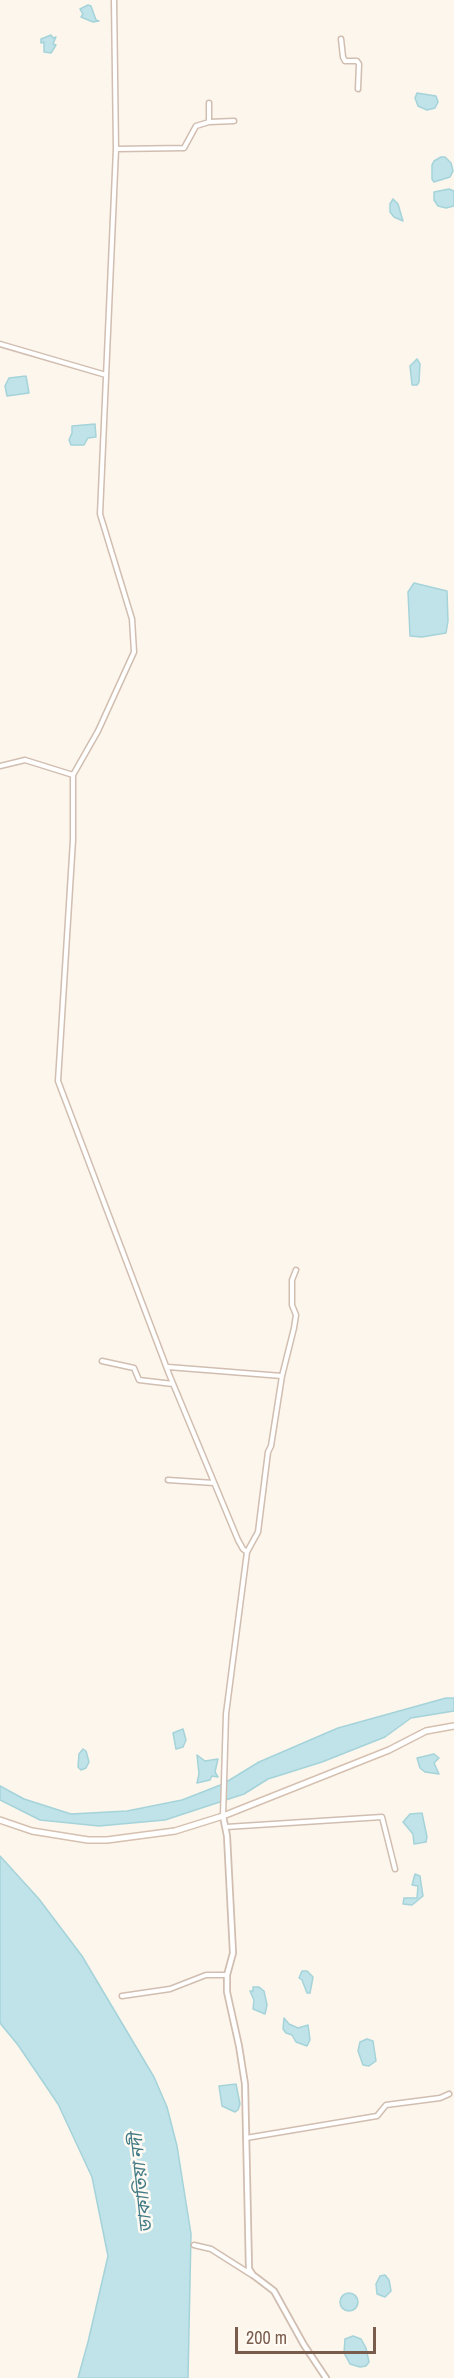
<!DOCTYPE html>
<meta charset="utf-8">
<style>
body{margin:0}
#map{position:relative;width:454px;height:2378px;overflow:hidden;background:#fdf6ec;font-family:"Archivo Narrow",sans-serif}
canvas{display:block}
.scale{position:absolute;left:235px;top:2327px;width:141px;height:27px;box-sizing:border-box;border:3px solid #7a5c4d;border-top:0;padding-left:8px;font-size:18px;line-height:21px;white-space:nowrap;color:#7a5c4d;-webkit-text-stroke:4px #fffaf3;paint-order:stroke}
</style>
<div id="map">
<canvas width="454" height="2378"></canvas>
<div class="scale">200 m</div>
</div>
<script>
const ctx = document.querySelector('canvas').getContext('2d');
ctx.lineJoin = 'round';
function paint(path, color) {
  ctx.fillStyle = color;
  ctx.fill(path, 'evenodd');
}
function poly(rows) {
  const path = new Path2D();
  for (const r of rows) {
    if (r.length === 3) {
      path.moveTo(r[0] + r[2], r[1]);
      path.arc(r[0], r[1], r[2], 0, 2 * Math.PI);
      continue;
    }
    path.moveTo(r[0], r[1]);
    for (let i = 2; i < r.length; i += 2) path.lineTo(r[i], r[i + 1]);
  }
  return path;
}
function trace(path, color, width, dash) {
  ctx.strokeStyle = color;
  ctx.lineWidth = width;
  ctx.lineCap = dash ? 'butt' : 'round';
  ctx.setLineDash(dash || []);
  ctx.stroke(path);
}
function write(font, color, halo, rows, align = 'center') {
  ctx.font = font + ' "Archivo Narrow","Noto Sans Bengali",sans-serif';
  ctx.lineWidth = 5;
  ctx.setLineDash([]);
  ctx.textBaseline = 'middle';
  ctx.strokeStyle = halo;
  ctx.fillStyle = color;
  for (const [text, x, y, turn = 0] of rows) {
    ctx.save();
    ctx.translate(x, y);
    ctx.rotate((+turn || 0) * Math.PI / 180);
    ctx.textAlign = isNaN(turn) ? turn : align;
    if (halo) ctx.strokeText(text, 0, 0);
    ctx.fillText(text, 0, 0);
    ctx.restore();
  }
}
const water = poly([
 [88,5,91,6,96,20,99,21,93,22,81,17,83,14,80,9,88,5],
 [51,35,53,38,56,37,53,44,56,45,51,53,44,52,44,42,41,43,41,39,51,35],
 [417,93,436,96,438,102,435,108,427,110,418,106,415,98,417,93],
 [441,157,445,157,451,163,453,171,450,177,434,182,432,179,432,165,434,161,441,157],
 [449,189,454,191,454,206,446,208,438,206,434,200,434,192,449,189],
 [393,199,398,204,403,221,394,217,390,212,390,204,393,199],
 [417,359,420,364,419,382,417,385,412,385,410,366,417,359],
 [26,376,29,393,7,396,5,386,9,378,26,376],
 [95,424,96,437,88,438,84,445,71,445,69,440,72,433,72,426,95,424],
 [414,583,447,591,448,621,446,633,422,637,410,636,408,592,414,583],
 [446,1698,454,1698,454,1711,411,1718,385,1737,322,1762,268,1779,244,1794,165,1820,99,1826,40,1820,0,1800,0,1786,24,1799,71,1814,127,1811,182,1800,223,1784,259,1762,338,1728,446,1698],
 [183,1729,186,1740,183,1747,176,1749,173,1733,183,1729],
 [83,1749,86,1751,89,1762,86,1768,81,1770,78,1767,79,1754,83,1749],
 [434,1754,439,1758,434,1763,439,1774,425,1772,420,1768,417,1758,434,1754],
 [197,1755,205,1761,218,1759,215,1772,218,1777,212,1776,210,1780,197,1783,199,1774,197,1755],
 [422,1813,427,1837,426,1842,414,1844,413,1834,403,1822,410,1814,422,1813],
 [0,1856,39,1899,82,1956,154,2077,167,2107,177,2146,191,2234,188,2378,78,2378,88,2342,108,2256,92,2177,58,2104,18,2045,0,2023,0,1856],
 [415,1874,420,1876,423,1896,412,1905,403,1904,404,1898,417,1898,418,1886,412,1885,415,1874],
 [302,1971,307,1971,313,1977,310,1993,307,1993,302,1980,299,1978,302,1971],
 [253,1987,259,1987,264,1991,267,2005,265,2014,253,2009,254,2000,250,1991,253,1991,253,1987],
 [284,2018,289,2024,298,2028,308,2025,310,2040,307,2046,296,2042,292,2035,286,2033,283,2029,284,2018],
 [367,2039,373,2041,376,2061,369,2066,363,2065,358,2051,360,2042,367,2039],
 [236,2084,240,2104,238,2110,235,2112,222,2106,219,2086,236,2084],
 [385,2275,389,2280,391,2291,385,2297,377,2294,376,2284,380,2276,385,2275],
 [349,2302,9],
 [353,2336,361,2339,366,2348,369,2362,366,2366,360,2367,350,2364,344,2353,345,2339,353,2336]
]);
paint(water, '#bfe3e8');
trace(water, '#a5d3da', 1.5);
const minor = poly([
 [114,0,116,149,100,514,132,619,134,652,98,731,73,775,73,840,58,1081,169,1374,238,1540,243,1549,247,1552],
 [341,39,343,57,345,61,357,61,359,64,358,89],
 [209,103,209,122],
 [116,149,184,148,196,126,209,122,234,121],
 [0,344,106,375],
 [0,766,25,760,73,775],
 [102,1361,134,1368,139,1380,173,1384],
 [168,1367,282,1376],
 [168,1480,214,1483],
 [223,1816,226,1714,247,1552,258,1532,268,1452,271,1446,282,1376,294,1328,296,1315,292,1305,292,1280,296,1270],
 [226,1827,382,1817,395,1869],
 [122,1996,170,1989,206,1975,227,1975],
 [246,2138,377,2116,386,2105,440,2098,449,2094],
 [194,2245,211,2249,252,2275]
]);
const tertiary = poly([
 [223,1816,227,1836,233,1953,227,1975,227,1992,239,2046,245,2084,249,2269,253,2275,274,2291,304,2345,326,2378]
]);
const secondary = poly([
 [0,1820,32,1831,88,1840,107,1840,175,1831,223,1816,389,1750,426,1731,454,1726]
]);
trace(minor, '#d1beb0', 7);
trace(tertiary, '#d1beb0', 8);
trace(secondary, '#d6c0b0', 8);
trace(minor, '#fff', 4);
trace(tertiary, '#fff', 4.5);
trace(secondary, '#fff', 5);
write('italic 18px', '#437c86', '#fffaf3', [
 ["ডাকাতিয়া নদী",142,2183,-96]
]);
</script>
